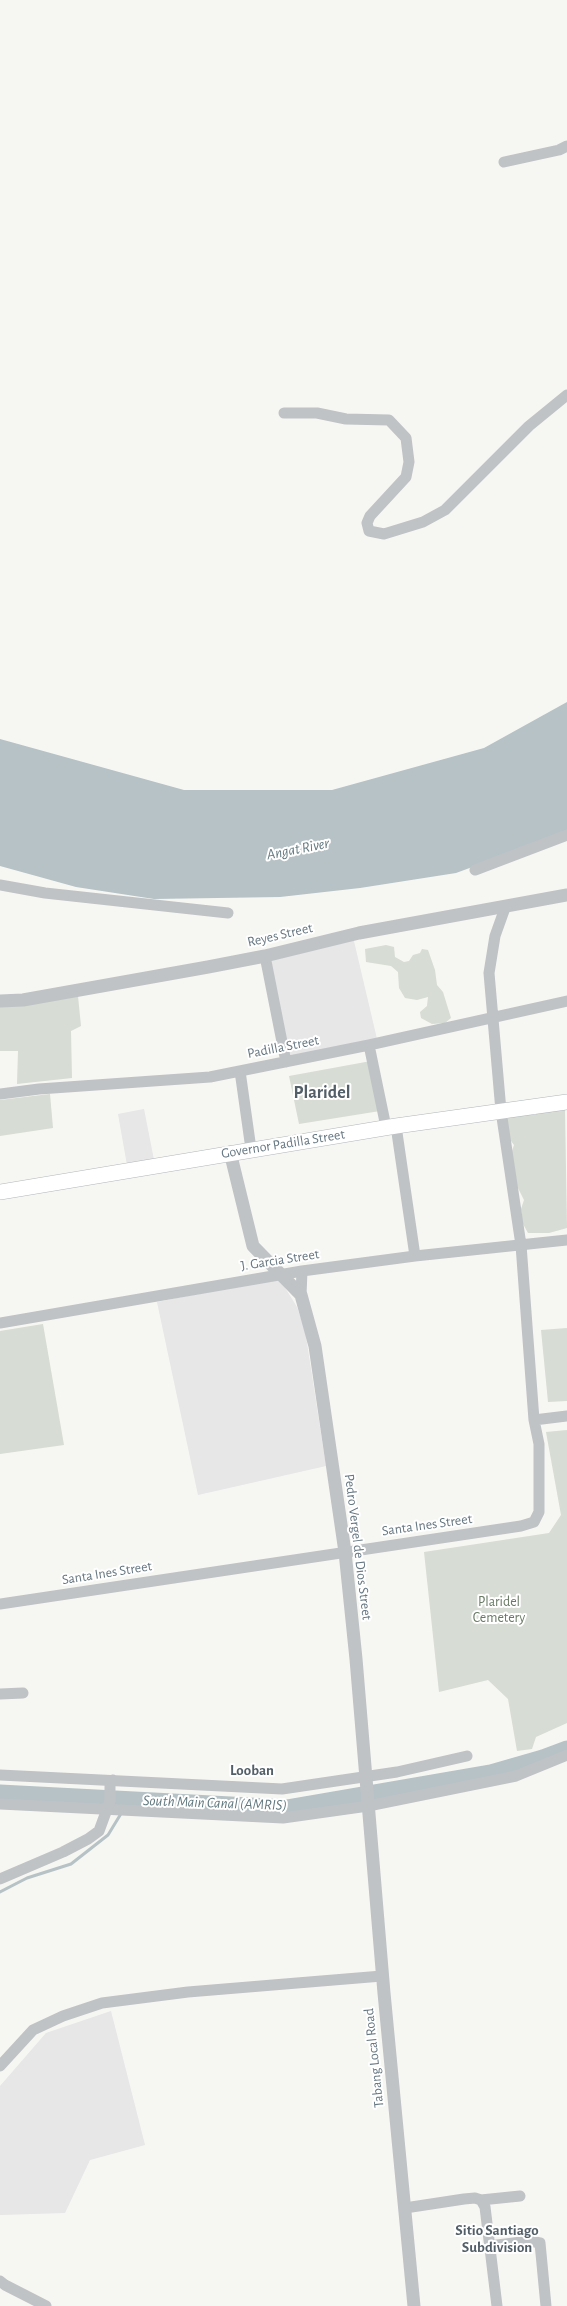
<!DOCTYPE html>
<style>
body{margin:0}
canvas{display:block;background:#f6f6f2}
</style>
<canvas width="567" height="2306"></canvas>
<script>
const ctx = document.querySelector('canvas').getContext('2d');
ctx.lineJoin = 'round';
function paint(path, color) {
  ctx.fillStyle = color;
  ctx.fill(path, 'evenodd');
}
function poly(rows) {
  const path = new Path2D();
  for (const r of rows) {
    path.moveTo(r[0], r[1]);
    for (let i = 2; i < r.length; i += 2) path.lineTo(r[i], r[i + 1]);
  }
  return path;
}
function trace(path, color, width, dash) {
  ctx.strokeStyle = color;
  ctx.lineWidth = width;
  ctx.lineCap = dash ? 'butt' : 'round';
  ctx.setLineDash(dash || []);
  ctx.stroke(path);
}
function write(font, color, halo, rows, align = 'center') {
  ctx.font = font + ' "Alegreya Sans",sans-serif';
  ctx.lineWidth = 4;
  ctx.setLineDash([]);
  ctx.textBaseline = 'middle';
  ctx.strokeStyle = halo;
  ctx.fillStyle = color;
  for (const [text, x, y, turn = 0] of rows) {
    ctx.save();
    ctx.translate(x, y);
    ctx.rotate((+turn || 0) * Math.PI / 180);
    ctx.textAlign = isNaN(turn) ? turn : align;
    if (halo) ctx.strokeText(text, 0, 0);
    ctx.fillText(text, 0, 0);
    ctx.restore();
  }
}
paint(poly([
 [353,937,377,1039,290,1058,269,958],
 [144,1109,154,1160,127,1165,118,1114],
 [279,1278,297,1307,305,1330,326,1466,198,1495,157,1302],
 [111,2011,145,2145,90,2160,65,2213,0,2215,0,2086,46,2033]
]), '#e6e7e6');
paint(poly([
 [386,945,394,947,395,957,404,962,409,961,413,955,420,953,422,949,428,950,435,970,437,985,443,992,451,1018,445,1023,432,1024,421,1018,420,1012,427,1006,428,997,417,1000,405,998,399,988,398,972,391,966,366,962,365,949],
 [78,996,81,1026,71,1031,72,1078,17,1084,18,1051,0,1051,0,1007],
 [371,1061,380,1111,299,1124,289,1076],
 [50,1094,53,1128,0,1136,0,1100],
 [565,1110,567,1228,549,1233,528,1233,522,1222,521,1209,524,1200,516,1184,511,1154,514,1145,506,1134,504,1121,515,1114,525,1112,535,1115,540,1111],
 [43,1324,64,1445,0,1454,0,1331],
 [567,1328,567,1401,548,1402,541,1330],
 [567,1430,567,1723,536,1737,532,1749,517,1751,508,1699,488,1680,439,1692,424,1552,549,1533,561,1515,546,1432]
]), '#d7dcd4');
paint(poly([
 [567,702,567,832,456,873,360,888,280,897,154,899,76,887,0,866,0,739,184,790,332,790,484,748]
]), '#b6c2c6');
trace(poly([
 [125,1807,129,1799],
 [0,1892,27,1878,71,1864,108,1835,122,1812]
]), '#b6c2c6', 3);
trace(poly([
 [0,1793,288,1808,491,1773,543,1758,567,1749]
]), '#b6c2c6', 17);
const secondary = poly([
 [0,1192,396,1126,567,1102]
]);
trace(secondary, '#b1b7bb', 16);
trace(poly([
 [504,162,559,150,567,146],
 [284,413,317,413,346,419,389,420,406,438,409,462,406,477,370,516,367,523,369,531,384,534,423,522,445,510,529,426,567,395],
 [475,870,567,835],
 [0,885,45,893,228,913],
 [265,956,286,1062],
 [369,1045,386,1127],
 [240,1071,251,1149],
 [0,1094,39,1089,210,1077,369,1045,567,1001],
 [396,1126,415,1256],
 [301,1295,302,1271],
 [0,1323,302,1271,415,1256,567,1240],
 [534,1420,567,1416],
 [0,1604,521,1526,534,1522,539,1512,539,1444,534,1420,521,1245,501,1111,489,973,495,936,505,908],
 [0,1694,23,1693],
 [0,1775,282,1789,397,1772,467,1756],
 [0,1804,283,1818,368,1806,516,1776,567,1755],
 [0,1879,63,1852,88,1839,99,1831,110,1801,110,1784,113,1780],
 [0,2066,33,2030,63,2016,102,2003,188,1992,382,1976],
 [481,2200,520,2196],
 [405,2208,464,2199,475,2198,481,2200,485,2207,497,2306],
 [489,2246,530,2241,540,2243,546,2306],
 [0,2281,5,2285,46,2306]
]), '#bfc3c6', 11);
trace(poly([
 [0,1001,23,1000,208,967,265,956,359,933,567,895],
 [230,1152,253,1246,301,1295,315,1346,345,1552,356,1659,384,1993,414,2306]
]), '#bfc3c6', 13);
trace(secondary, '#fff', 15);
write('14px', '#667782', '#fff', [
 ["Reyes Street",280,935,-13],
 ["Padilla Street",283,1047,-11],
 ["Governor Padilla Street",283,1144,-9],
 ["J. Garcia Street",280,1260,-9],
 ["Santa Ines Street",427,1525,-8],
 ["Pedro Vergel de Dios Street",358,1547,83],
 ["Santa Ines Street",107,1573,-9],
 ["Tabang Local Road",374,2058,-96]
]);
write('14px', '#697a64', '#fff', [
 ["Plaridel",499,1602],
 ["Cemetery",499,1618]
]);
write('italic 15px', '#61787f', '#fff', [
 ["Angat River",298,849,-11],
 ["South Main Canal (AMRIS)",215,1803,2]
]);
write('bold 15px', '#535f68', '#fff', [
 ["Looban",252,1770],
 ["Sitio Santiago",497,2230],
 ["Subdivision",497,2247]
]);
write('bold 18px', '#535f68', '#fff', [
 ["Plaridel",322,1093]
]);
</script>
